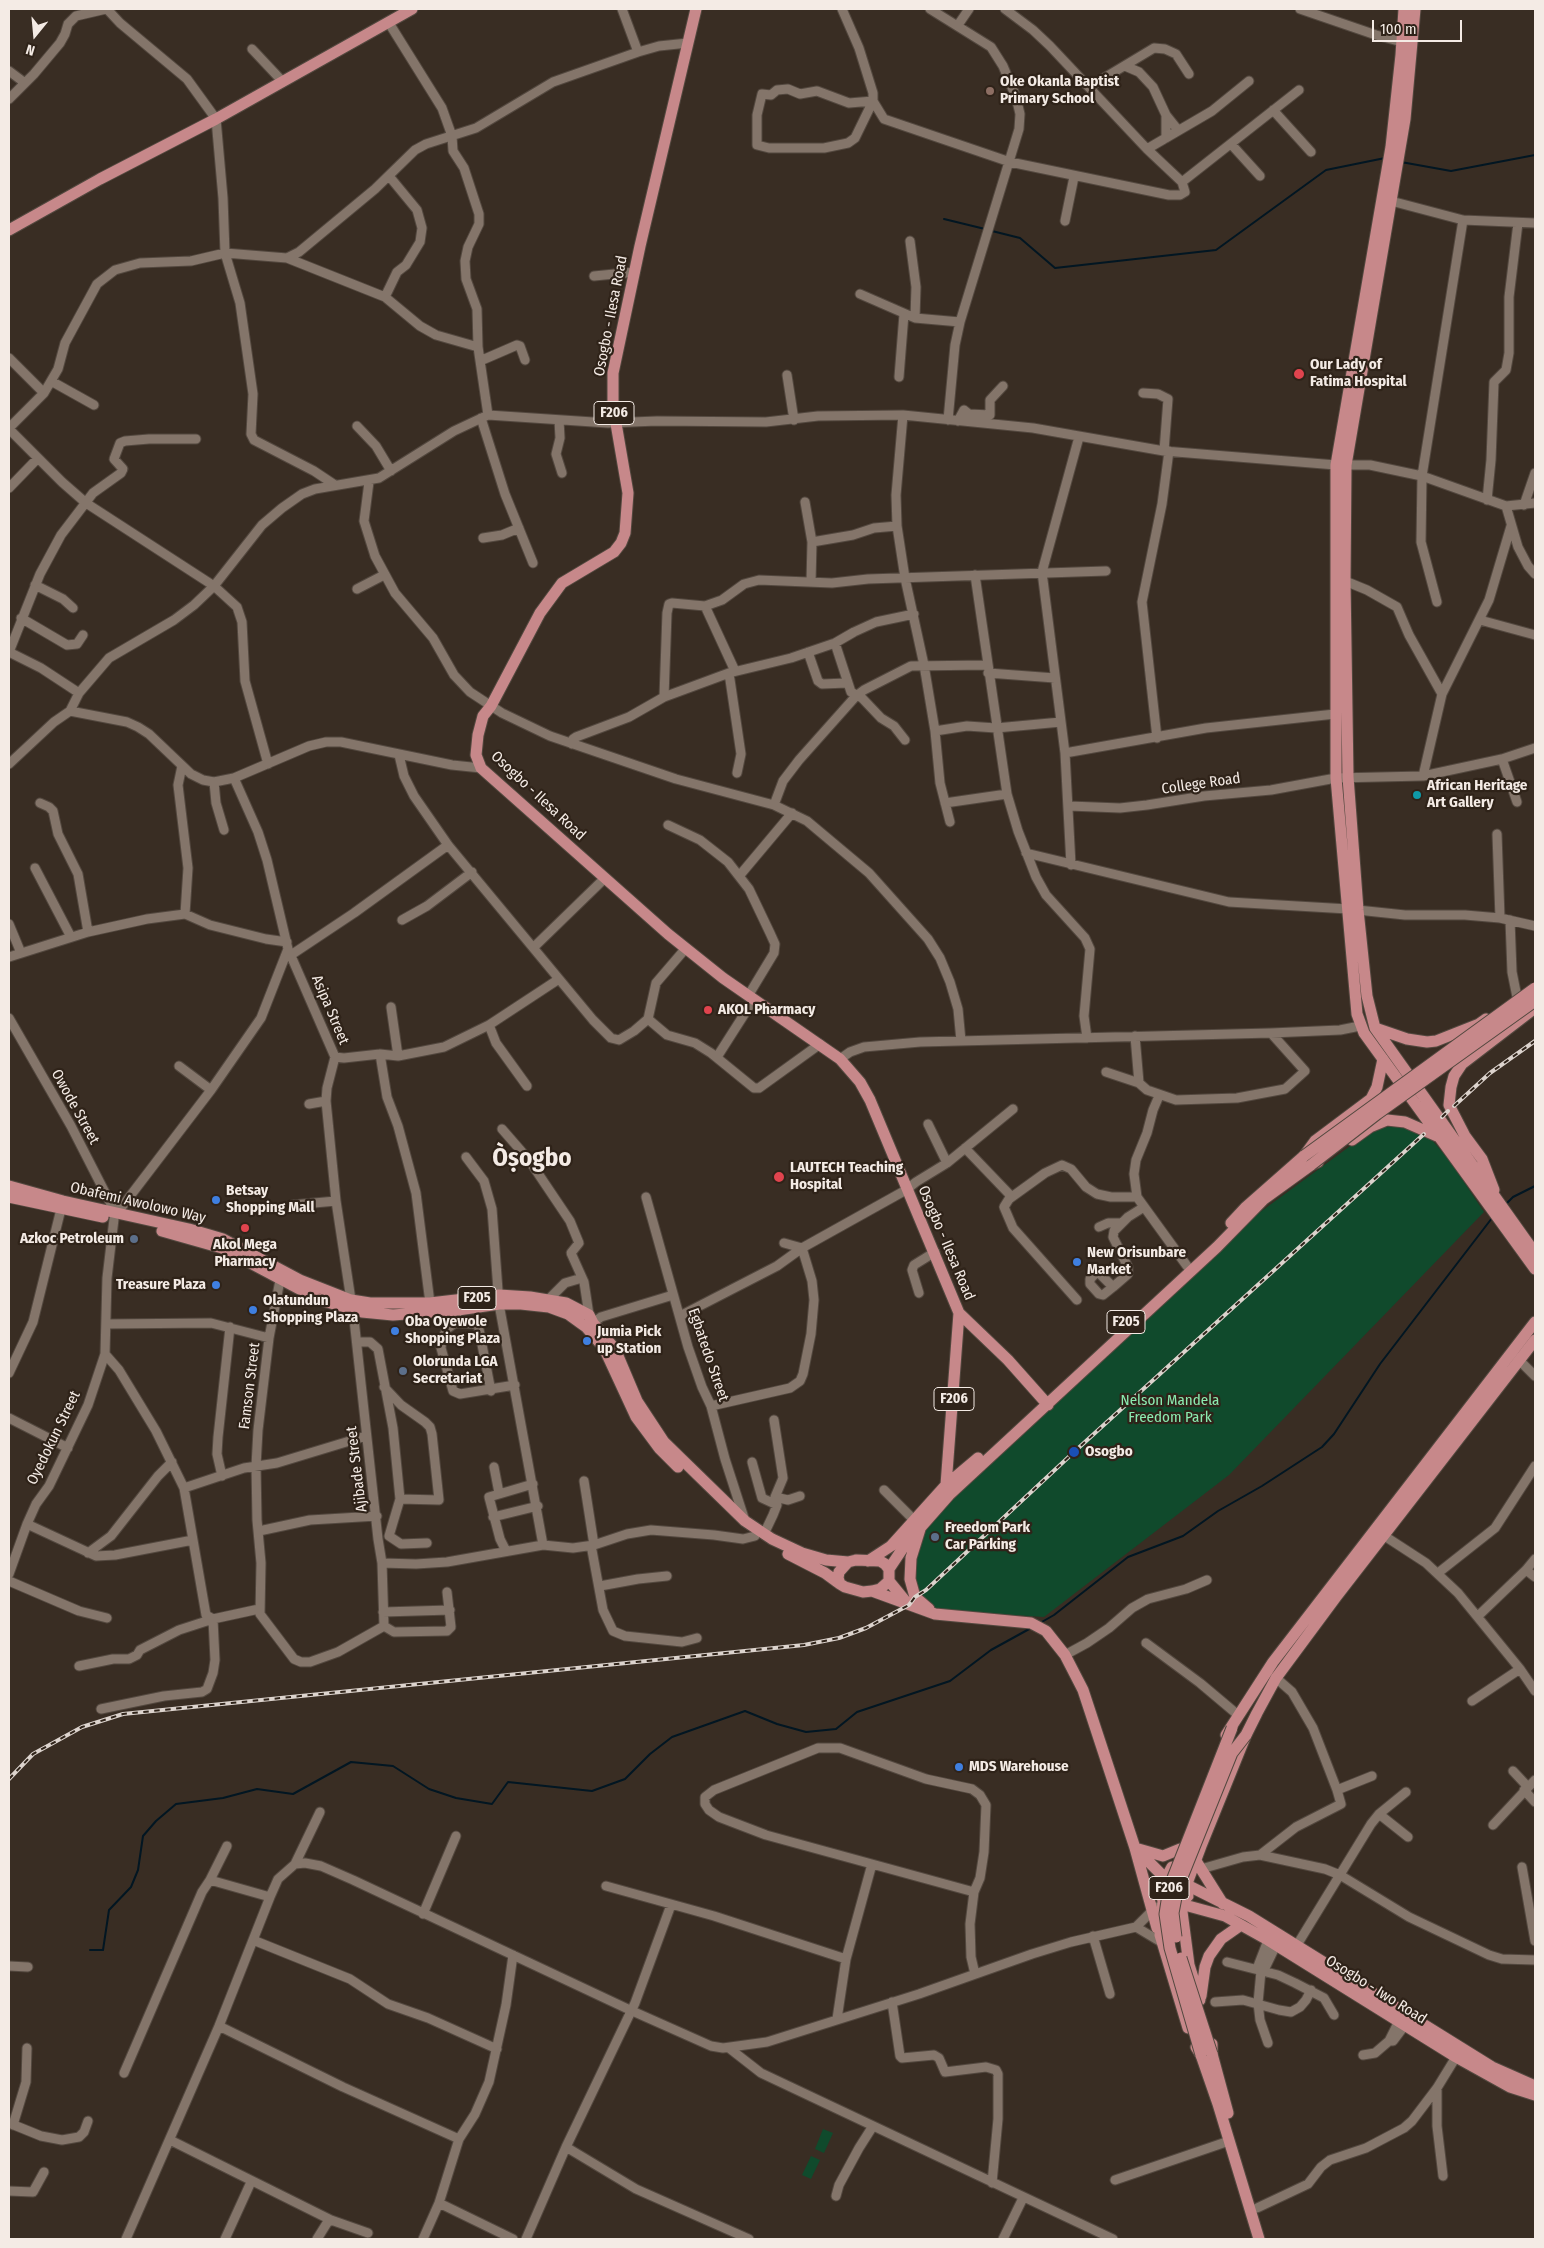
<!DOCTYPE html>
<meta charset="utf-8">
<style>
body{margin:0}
#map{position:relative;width:1544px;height:2248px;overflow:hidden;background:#392d23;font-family:"Fira Sans Condensed",sans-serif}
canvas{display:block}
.frame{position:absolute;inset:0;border:10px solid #f4ebe5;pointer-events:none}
.north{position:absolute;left:10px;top:10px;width:50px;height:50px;-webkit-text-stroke:4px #2f2319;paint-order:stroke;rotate:197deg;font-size:14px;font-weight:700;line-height:20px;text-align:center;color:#f4ebe5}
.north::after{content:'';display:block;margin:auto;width:18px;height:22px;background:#f4ebe5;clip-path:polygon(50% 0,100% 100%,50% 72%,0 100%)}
.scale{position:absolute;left:1372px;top:20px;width:90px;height:22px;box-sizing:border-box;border:2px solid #f4ebe5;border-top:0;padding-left:6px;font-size:15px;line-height:18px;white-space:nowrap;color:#f4ebe5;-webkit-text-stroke:4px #2f2319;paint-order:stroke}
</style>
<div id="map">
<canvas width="1544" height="2248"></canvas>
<div class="frame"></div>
<div class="north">N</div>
<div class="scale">100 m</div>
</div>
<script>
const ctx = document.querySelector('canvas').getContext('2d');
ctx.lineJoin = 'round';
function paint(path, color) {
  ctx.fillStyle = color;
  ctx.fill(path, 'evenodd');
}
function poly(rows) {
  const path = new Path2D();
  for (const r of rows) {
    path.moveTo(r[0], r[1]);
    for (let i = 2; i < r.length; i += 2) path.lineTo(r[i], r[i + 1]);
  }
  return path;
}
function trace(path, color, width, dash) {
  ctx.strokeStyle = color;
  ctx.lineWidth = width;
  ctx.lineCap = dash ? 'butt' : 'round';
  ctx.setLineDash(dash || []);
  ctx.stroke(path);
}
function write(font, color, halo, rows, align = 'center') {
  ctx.font = font + ' "Fira Sans Condensed",sans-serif';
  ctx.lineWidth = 4.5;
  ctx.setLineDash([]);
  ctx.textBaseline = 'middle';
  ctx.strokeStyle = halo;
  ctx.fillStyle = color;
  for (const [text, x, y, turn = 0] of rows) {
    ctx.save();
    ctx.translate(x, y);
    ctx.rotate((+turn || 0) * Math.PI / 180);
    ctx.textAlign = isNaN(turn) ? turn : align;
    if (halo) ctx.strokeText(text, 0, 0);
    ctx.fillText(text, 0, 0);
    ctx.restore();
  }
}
paint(poly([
 [1393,1126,1410,1127,1432,1140,1450,1161,1484,1212,1229,1475,1044,1617,921,1609,912,1558,924,1523,1248,1221,1372,1130],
 [823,2129,833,2133,824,2153,815,2149],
 [811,2156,820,2160,811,2179,802,2175]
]), '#104a2c');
trace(poly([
 [1401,162,1451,171,1535,155],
 [944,219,985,229],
 [992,231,1020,238,1055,268,1216,250,1326,170,1385,158],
 [1506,1204,1513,1197,1535,1186],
 [1040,1623,1054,1615,1128,1557,1183,1536,1218,1511,1262,1486,1322,1447,1334,1434,1380,1364,1492,1218],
 [90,1950,103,1950,109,1910,131,1887,138,1870,143,1836,156,1821,176,1804,223,1798,257,1789,293,1794,351,1762,393,1766,429,1789,456,1798,492,1804,508,1782,592,1791,625,1779,650,1754,672,1737,745,1711,777,1724,806,1732,836,1729,857,1712,950,1681,991,1650,1031,1628]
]), '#021622', 2);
const minor = poly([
 [107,9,120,23,187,79,216,119,223,198,225,253,240,303,253,394,251,434,254,440,314,471,335,485],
 [622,9,638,52],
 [842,9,859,48,873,93,873,101,855,138,848,143,824,148,769,148,757,145,757,115,762,94,771,95,777,90,788,89,800,94,817,91,849,103,873,101],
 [930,9,991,47,1003,66,1016,97,1020,114,1019,129,960,322,955,345,948,420],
 [1300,9,1376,35,1402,42],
 [389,23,442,108,452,136,453,151,464,168,479,214,479,224,468,247,465,261,466,279,477,309,478,347,488,415],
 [958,25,969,9],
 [252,49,283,82],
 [1125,66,1139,72,1153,87,1166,115,1178,130],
 [9,71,25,83],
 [1089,87,1154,48,1165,49,1176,54,1189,74],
 [9,99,34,74,60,43,65,34,68,24,76,16,106,9],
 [873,101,884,119,1010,162,1169,195,1180,195,1185,192,1182,182,1147,149,1050,46,1033,30,1005,9],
 [1273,110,1311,152],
 [1166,138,1166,115],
 [1231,144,1260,176],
 [1147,149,1212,111,1249,81],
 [1182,182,1299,90],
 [1391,201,1463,220,1535,223],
 [1065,221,1074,177],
 [910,241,916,287,915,318],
 [287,258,299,252,375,189,415,150,426,144,476,128,553,82,638,52,659,46,688,43],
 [594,276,635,272],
 [860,294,915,318,960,322],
 [385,297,397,272,406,265,420,242,422,228,417,210,389,176],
 [9,358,44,393],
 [480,361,517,345,520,346,525,360],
 [787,375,794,420],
 [899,377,904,314],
 [51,381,94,405],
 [1143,393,1158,394,1168,399,1164,451],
 [903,415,896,495,897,526,905,578,924,665,935,731,940,783,950,822],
 [481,418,505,494,533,563],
 [559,420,560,438,556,454,562,473],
 [958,421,964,410,969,414,990,415,990,400,1003,386],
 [357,426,376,446,391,471],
 [9,428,44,393,58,369,65,343,97,284,115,270,140,263,191,261,225,253,287,258,385,297,420,326,436,335,478,347],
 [9,429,62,482,86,503,214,586,237,607,242,622,245,681,268,764],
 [369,482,364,521,375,556,395,593,433,638,454,675,470,692,502,713,550,736,676,779,774,805,807,821,869,873,928,939,940,958,950,982,958,1009,961,1041],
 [9,488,38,458],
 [1487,500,1491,460,1494,382,1506,370,1509,353,1509,297,1518,223],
 [805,502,812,542,811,582],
 [1524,505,1535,473],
 [1506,506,1518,547,1528,566,1535,574],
 [483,538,502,535,519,528],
 [812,542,853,535,874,528,897,526],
 [975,575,1007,794,1018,831,1036,877,1046,895,1085,938,1090,949,1084,1016,1087,1038],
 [1345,581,1367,590,1397,607,1409,635,1442,694],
 [35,585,63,599,73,608],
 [357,589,384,575],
 [1437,602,1421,542,1422,476,1463,220],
 [705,606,735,671],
 [21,618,67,645,77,644,83,635],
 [1480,620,1535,635],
 [835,643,851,692,862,698,881,718,894,726,905,740],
 [9,652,40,574,61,535,93,493,121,473,123,469,114,459,120,443,125,441,149,439,196,439],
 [9,652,41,668,79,693],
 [808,652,818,681,822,684,847,683],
 [729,673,741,754,737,773],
 [988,673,1055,678],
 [664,697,667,613,669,604,672,603,705,606,722,600,744,584,759,580,832,583,868,579,1106,571],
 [70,711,127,722,138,727,149,734,191,774,203,780,214,782,234,778,309,746,326,742,341,742,452,765,481,768],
 [935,731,967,726,996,728,1061,722],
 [1157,738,1142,602,1162,504,1169,451],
 [572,744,573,739,576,737,629,717,664,697,729,673,791,658,835,643,854,632,876,622,914,614],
 [1065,753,1206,728,1335,714],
 [399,755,404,776,414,796,448,845,593,1020,611,1038,619,1040,634,1031,648,1019,656,983,686,948],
 [1502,759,1517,802],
 [9,764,54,722,70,711,79,693,109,658,174,620,194,605,214,586,262,525,282,508,302,494,315,489,379,478,454,431,488,415,608,423,657,421,766,422,818,416,903,415,1033,428,1164,451,1336,465,1370,465,1422,476,1506,506,1535,503],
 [182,766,178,785,188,868,185,914],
 [1423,776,1442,694,1489,600,1511,526],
 [234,778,258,832,267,860,288,949,335,1057,327,1088,326,1101,336,1201,351,1300],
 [214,782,216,803,224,830],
 [40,803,49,807,53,811,58,834,78,874,88,932],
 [945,803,1007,794],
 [774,805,783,781,799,760,856,696,864,690,911,666,987,665],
 [1069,806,1120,808,1147,805,1204,796,1271,790,1336,778,1423,776,1502,759,1535,748],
 [668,825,700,840,728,862,749,889,770,933,775,944,774,953,748,996],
 [1497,834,1500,918],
 [1026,853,1229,902,1348,909,1405,915,1465,915,1500,918,1535,926],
 [1071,865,1065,753,1042,572,1079,437],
 [35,868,71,937],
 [740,875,792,813],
 [402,920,427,906,472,872],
 [1510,920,1512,972,1517,997],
 [9,924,21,953],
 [534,947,605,878],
 [291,955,354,913,448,845],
 [9,957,88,932,147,919,185,914,210,925,266,939,287,942],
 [391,1007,398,1056],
 [9,1018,71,1126,115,1212],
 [648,1019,667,1035,695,1043,711,1053,754,1088,759,1088,820,1044],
 [489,1025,496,1043,527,1086],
 [1135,1036,1139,1083,1147,1090,1176,1100,1237,1098,1285,1089,1305,1071,1271,1033],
 [380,1054,387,1097,398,1126,416,1193,430,1303,433,1307],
 [335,1057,344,1058,380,1054,398,1056,444,1047,489,1025,559,979],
 [717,1057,754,999],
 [840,1059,850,1052,864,1047,920,1042,1271,1033,1340,1030,1360,1026],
 [179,1066,211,1090],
 [1106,1072,1139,1083],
 [1159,1096,1153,1110,1147,1133,1136,1160,1134,1174,1137,1197,1187,1266],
 [309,1104,326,1101],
 [928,1124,947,1163],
 [502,1129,529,1160,570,1221,579,1243,571,1253,584,1282,589,1315],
 [965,1148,1011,1196],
 [466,1157,484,1181,492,1209,499,1304,543,1545],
 [646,1197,688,1347,702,1387,711,1406,725,1459,745,1521],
 [292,1205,336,1201],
 [115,1211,121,1208,211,1090,261,1018,288,949],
 [1099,1227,1108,1223,1120,1223],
 [280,1280,269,1338,258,1430,256,1466,257,1520,261,1563,260,1614,294,1659,301,1662,310,1662,338,1652,384,1626],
 [1113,1287,1099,1273,1096,1273,1090,1279,1090,1284,1099,1294,1103,1295,1113,1287,1128,1274,1128,1267,1113,1237,1114,1231,1128,1217,1144,1207],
 [919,1293,912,1270,914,1265,935,1252],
 [549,1299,565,1283,582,1278],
 [1077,1300,1013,1228,1004,1207,1009,1199,1045,1173,1062,1165,1071,1169,1086,1187,1097,1194,1111,1197,1137,1197],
 [353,1310,378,1539,382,1563,384,1626],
 [458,1310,455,1323,447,1329,442,1339,441,1348,453,1391,460,1394,515,1385],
 [680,1316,777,1266,802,1248,906,1190,916,1182,947,1163,1013,1109],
 [455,1323,478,1324,491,1391],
 [593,1323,601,1317,673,1295],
 [106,1324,211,1323,269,1338],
 [357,1342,370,1342,378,1349,393,1428,400,1499,389,1536],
 [1516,1357,1535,1376],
 [9,1373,33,1322,61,1209],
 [384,1387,401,1405,425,1422,430,1427,432,1434,439,1500,400,1499],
 [711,1406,790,1388,800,1381,803,1374,811,1334,814,1300,812,1281,802,1248,784,1243],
 [9,1418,68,1448],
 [752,1462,762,1498,777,1505],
 [494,1467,499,1493],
 [222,1476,217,1454,218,1437,230,1327],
 [584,1481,594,1545],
 [184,1488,244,1468,277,1463,366,1436],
 [884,1490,915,1521],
 [775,1497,788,1500,800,1496],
 [493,1517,538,1506],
 [27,1524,96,1556,115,1555,193,1540],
 [259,1531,310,1520,377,1516],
 [764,1534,773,1515,777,1505,775,1497,783,1478,774,1420],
 [1383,1535,1426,1563,1458,1593,1520,1669,1535,1691],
 [389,1536,401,1544,427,1543],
 [591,1545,603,1610,613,1631,625,1636,682,1642,697,1638],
 [506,1551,500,1539,489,1497,533,1484],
 [88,1553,111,1536,158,1476,172,1462],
 [382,1563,416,1564,447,1562,543,1545,573,1548,594,1545,627,1534,651,1530,714,1535,743,1539,755,1536],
 [1526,1570,1535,1577],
 [1438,1573,1495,1528,1535,1466],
 [9,1574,27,1524,36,1504,49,1486,88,1405,105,1354,107,1278,114,1219],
 [9,1581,79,1611,107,1618],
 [600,1586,638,1579,667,1576],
 [383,1612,450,1610],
 [1478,1616,1526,1570,1535,1559],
 [384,1626,394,1632,447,1631,451,1627,447,1592],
 [1146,1643,1200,1683,1238,1715],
 [1065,1655,1087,1643,1109,1628,1132,1608,1148,1599,1186,1589,1207,1580],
 [79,1666,113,1659,129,1659,137,1655,140,1650,179,1630,213,1619,259,1609],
 [1472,1701,1520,1669],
 [101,1709,164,1696,202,1692,207,1689,213,1673,215,1660,213,1619,206,1615,184,1488,156,1431,119,1370,105,1354],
 [1513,1771,1528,1787],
 [1337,1790,1372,1776],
 [1524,1790,1535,1802],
 [1379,1814,1408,1837],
 [1493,1825,1535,1780],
 [1260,1855,1296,1827,1341,1804,1337,1790,1313,1728,1292,1692,1276,1678],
 [295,1864,320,1812],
 [1522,1867,1535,1941],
 [1201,1869,1243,1857,1260,1855,1325,1869,1340,1875,1409,1917,1489,1955,1502,1959,1535,1960],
 [210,1880,270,1897],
 [606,1886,714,1916,846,1959],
 [974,1892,766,1835,719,1817,709,1810,705,1804,705,1797,714,1790,818,1748,840,1748,926,1779,972,1789,980,1795,986,1805,984,1852,980,1878,974,1892,970,1924,971,1957,975,1974],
 [423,1914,456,1836],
 [1136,1927,1161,1942],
 [1093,1936,1110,1994],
 [253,1940,350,1979,388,2004,428,2018,497,2049],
 [1297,1945,1371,1824,1379,1814,1406,1792],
 [1227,1962,1278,1975,1295,1983,1324,1998,1334,2015],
 [9,1966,28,1967],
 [1261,1971,1265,1968,1278,1941],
 [892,2002,900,2056,902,2058,934,2055,939,2058,945,2072,986,2067,996,2070,998,2074,998,2119,992,2183],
 [1215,2002,1243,2000,1279,2010,1291,2012,1300,2007,1306,2000,1311,1990],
 [837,2019,846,1959,872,1864],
 [219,2026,343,2087,459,2139,439,2203,513,2239],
 [1389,2041,1399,2021],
 [1268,2043,1260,2020,1258,2003,1261,1971,1258,1966,1270,1935],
 [729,2048,761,2073,1113,2239],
 [1363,2055,1375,2053,1389,2041,1393,2041,1405,2025],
 [124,2073,202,1892,210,1880,227,1846],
 [1437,2088,1437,2126,1443,2176],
 [9,2123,41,2136,62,2140,79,2137,84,2132,88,2121],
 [13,2125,26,2082,27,2048],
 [459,2139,475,2114,489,2082,506,2005,513,1955],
 [170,2140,331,2220],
 [566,2147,636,2189,749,2239],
 [1115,2180,1229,2141],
 [9,2191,33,2192,44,2172],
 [836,2196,839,2185,859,2148,873,2126],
 [1257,2208,1308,2184,1321,2167,1330,2160,1366,2148,1404,2128,1412,2121,1437,2088,1456,2057],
 [126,2239,219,2026,270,1897,278,1879,295,1864,305,1863,321,1866,353,1880,630,2010,711,2046,723,2048,767,2042,919,1994,1032,1954,1071,1942,1136,1927,1156,1907],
 [225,2239,251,2182],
 [317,2239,327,2223,331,2220,368,2233],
 [423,2239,439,2203],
 [526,2239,566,2147,635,2003,671,1905],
 [1003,2239,1023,2198]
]);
const major = poly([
 [696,9,640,246,613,373,613,406,628,493,625,533,621,543,614,552,562,583,540,613,491,706,483,716,478,735,476,755,481,768,668,934,723,978,840,1059,860,1082,870,1100,959,1313,946,1485],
 [1404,9,1401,55,1391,147,1336,465,1336,778,1357,1014,1364,1033,1535,1269],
 [1415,9,1405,119,1346,465,1345,581,1348,777,1358,910,1367,996,1375,1028,1535,1253],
 [9,230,100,179,216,119,412,9],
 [1375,1028,1407,1039,1427,1042,1436,1041,1479,1024,1486,1019],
 [1352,1140,1370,1127,1387,1120,1405,1122,1437,1136],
 [9,1186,63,1201,189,1229,223,1239,300,1280,351,1300,370,1303,430,1303,499,1295,530,1297,566,1303,589,1315,593,1323,615,1349,637,1401,664,1442,745,1521,772,1539,802,1553,826,1560,848,1562],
 [1494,1190,1482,1159,1465,1136,1449,1105,1451,1087,1454,1076,1462,1064,1535,1008],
 [9,1197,103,1217],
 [1231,1223,1245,1208,1304,1156,1315,1141,1371,1099,1377,1087,1383,1059],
 [162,1231,222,1248,320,1300,362,1312,393,1315,458,1310,499,1304,521,1304,549,1307,568,1314,586,1327,604,1348,636,1417,659,1448,678,1467],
 [959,1313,1008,1360,1048,1405],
 [920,1529,911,1558,910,1579,915,1597,929,1609],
 [788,1554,825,1573,840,1584],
 [856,1560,880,1561,885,1564,889,1569,889,1581,880,1589,872,1591,863,1592,845,1587,840,1584,838,1578,839,1572,848,1562,856,1560],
 [868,1561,891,1546,946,1485,978,1458],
 [889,1569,905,1545,949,1495,1217,1247,1264,1199,1311,1165,1318,1162],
 [889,1581,907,1603],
 [872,1591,935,1614,1031,1623,1046,1631,1065,1655,1083,1690,1135,1848,1157,1928],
 [1226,1735,1273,1662,1535,1322],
 [1135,1848,1163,1856,1180,1849],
 [1138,1851,1167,1880],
 [1196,1861,1223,1904],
 [1172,1867,1160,1889,1163,1901,1160,1935,1188,2028],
 [1185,1884,1249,1916,1492,2067,1535,2086],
 [1177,1906,1181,1904,1225,1916,1268,1940,1456,2057,1510,2087,1535,2095],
 [1201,1996,1205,1967,1209,1956,1221,1939,1241,1925],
 [1200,2000,1189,1965,1181,1904,1188,1896,1186,1886,1201,1846,1246,1735,1257,1713,1276,1678,1336,1597,1535,1340],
 [1212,2044,1212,2054,1228,2113],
 [1196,2047,1201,2055,1218,2104,1259,2239]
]);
trace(minor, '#53483f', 11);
trace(major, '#53483f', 13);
trace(minor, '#84756a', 9);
trace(major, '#c7888a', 11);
const rail = poly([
 [1454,1106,1490,1073,1535,1041],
 [1442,1117,1448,1111],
 [9,1779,33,1754,82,1727,123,1714,804,1645,839,1638,866,1628,909,1605,915,1597,926,1590,1074,1452,1424,1134]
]);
trace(rail, '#dcd3cd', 4);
trace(rail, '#2f2319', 2, [5.5]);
const majorBridge = poly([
 [1304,1156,1535,988],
 [1311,1165,1377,1114,1535,1001],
 [1176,1937,1173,1913,1178,1887,1232,1753,1246,1735],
 [1181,1958,1212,2054],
 [1201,2055,1170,1948,1165,1914,1169,1888,1232,1728]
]);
trace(majorBridge, '#53483f', 13, []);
trace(majorBridge, '#c7888a', 11);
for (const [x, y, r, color] of [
 [990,91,5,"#8d6e63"],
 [1299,374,6,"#e0444e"],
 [1417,795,5,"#0f9aa8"],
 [708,1010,5,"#e0444e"],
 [779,1177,6,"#e0444e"],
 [216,1200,5,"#3f7fe0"],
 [245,1228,5,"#e0444e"],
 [134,1239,5,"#5c6f8a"],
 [1077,1262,5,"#3f7fe0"],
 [216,1285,5,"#3f7fe0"],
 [253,1310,5,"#3f7fe0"],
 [395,1331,5,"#3f7fe0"],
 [587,1341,5,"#3f7fe0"],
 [403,1371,5,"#5c6f8a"],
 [1074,1452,6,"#1a4fb4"],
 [935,1537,5,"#5c6f8a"],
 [959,1767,5,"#3f7fe0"]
]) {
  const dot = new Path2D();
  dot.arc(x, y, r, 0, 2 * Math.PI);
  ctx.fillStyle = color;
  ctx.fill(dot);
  trace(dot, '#2f2319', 2);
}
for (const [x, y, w] of [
 [614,413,40],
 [477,1298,38],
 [1126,1322,38],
 [954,1399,40],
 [1169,1888,40]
]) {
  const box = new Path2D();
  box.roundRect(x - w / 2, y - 11.5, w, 23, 4);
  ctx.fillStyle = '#2f2319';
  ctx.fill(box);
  trace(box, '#f4ebe5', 1);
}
write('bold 14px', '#f4ebe5', null, [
 ["F206",614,413],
 ["F205",477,1298],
 ["F205",1126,1322],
 ["F206",954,1399],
 ["F206",1169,1888]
]);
write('bold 15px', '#f4ebe5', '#2f2319', [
 ["Oke Okanla Baptist",1000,82],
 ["Primary School",1000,99],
 ["Our Lady of",1310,365],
 ["Fatima Hospital",1310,382],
 ["African Heritage",1427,786],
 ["Art Gallery",1427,803],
 ["AKOL Pharmacy",718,1010],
 ["LAUTECH Teaching",790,1168],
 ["Hospital",790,1185],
 ["Betsay",226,1191],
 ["Shopping Mall",226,1208],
 ["Azkoc Petroleum",124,1239,"right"],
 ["Akol Mega",245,1245,"center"],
 ["Pharmacy",245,1262,"center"],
 ["New Orisunbare",1087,1253],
 ["Market",1087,1270],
 ["Treasure Plaza",206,1285,"right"],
 ["Olatundun",263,1301],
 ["Shopping Plaza",263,1318],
 ["Oba Oyewole",405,1322],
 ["Shopping Plaza",405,1339],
 ["Jumia Pick",597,1332],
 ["up Station",597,1349],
 ["Olorunda LGA",413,1362],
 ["Secretariat",413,1379],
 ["Osogbo",1085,1452],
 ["Freedom Park",945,1528],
 ["Car Parking",945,1545],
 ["MDS Warehouse",969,1767]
], 'left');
write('15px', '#f4ebe5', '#2f2319', [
 ["Osogbo - Ilesa Road",611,316,-79],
 ["College Road",1201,784,-8],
 ["Osogbo - Ilesa Road",538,796,43],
 ["Asipa Street",330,1010,67],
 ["Owode Street",75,1107,61],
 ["Obafemi Awolowo Way",138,1203,13],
 ["Osogbo - Ilesa Road",946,1243,67],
 ["Egbatedo Street",708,1355,71],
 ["Famson Street",250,1386,-83],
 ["Oyedokun Street",54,1438,-64],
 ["Ajibade Street",357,1469,-97],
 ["Osogbo - Iwo Road",1376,1990,32]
]);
write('15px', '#8bebb0', '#2f2319', [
 ["Nelson Mandela",1170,1401],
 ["Freedom Park",1170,1418]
]);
write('bold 25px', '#f4ebe5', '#2f2319', [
 ["Òṣogbo",532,1159]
]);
</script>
